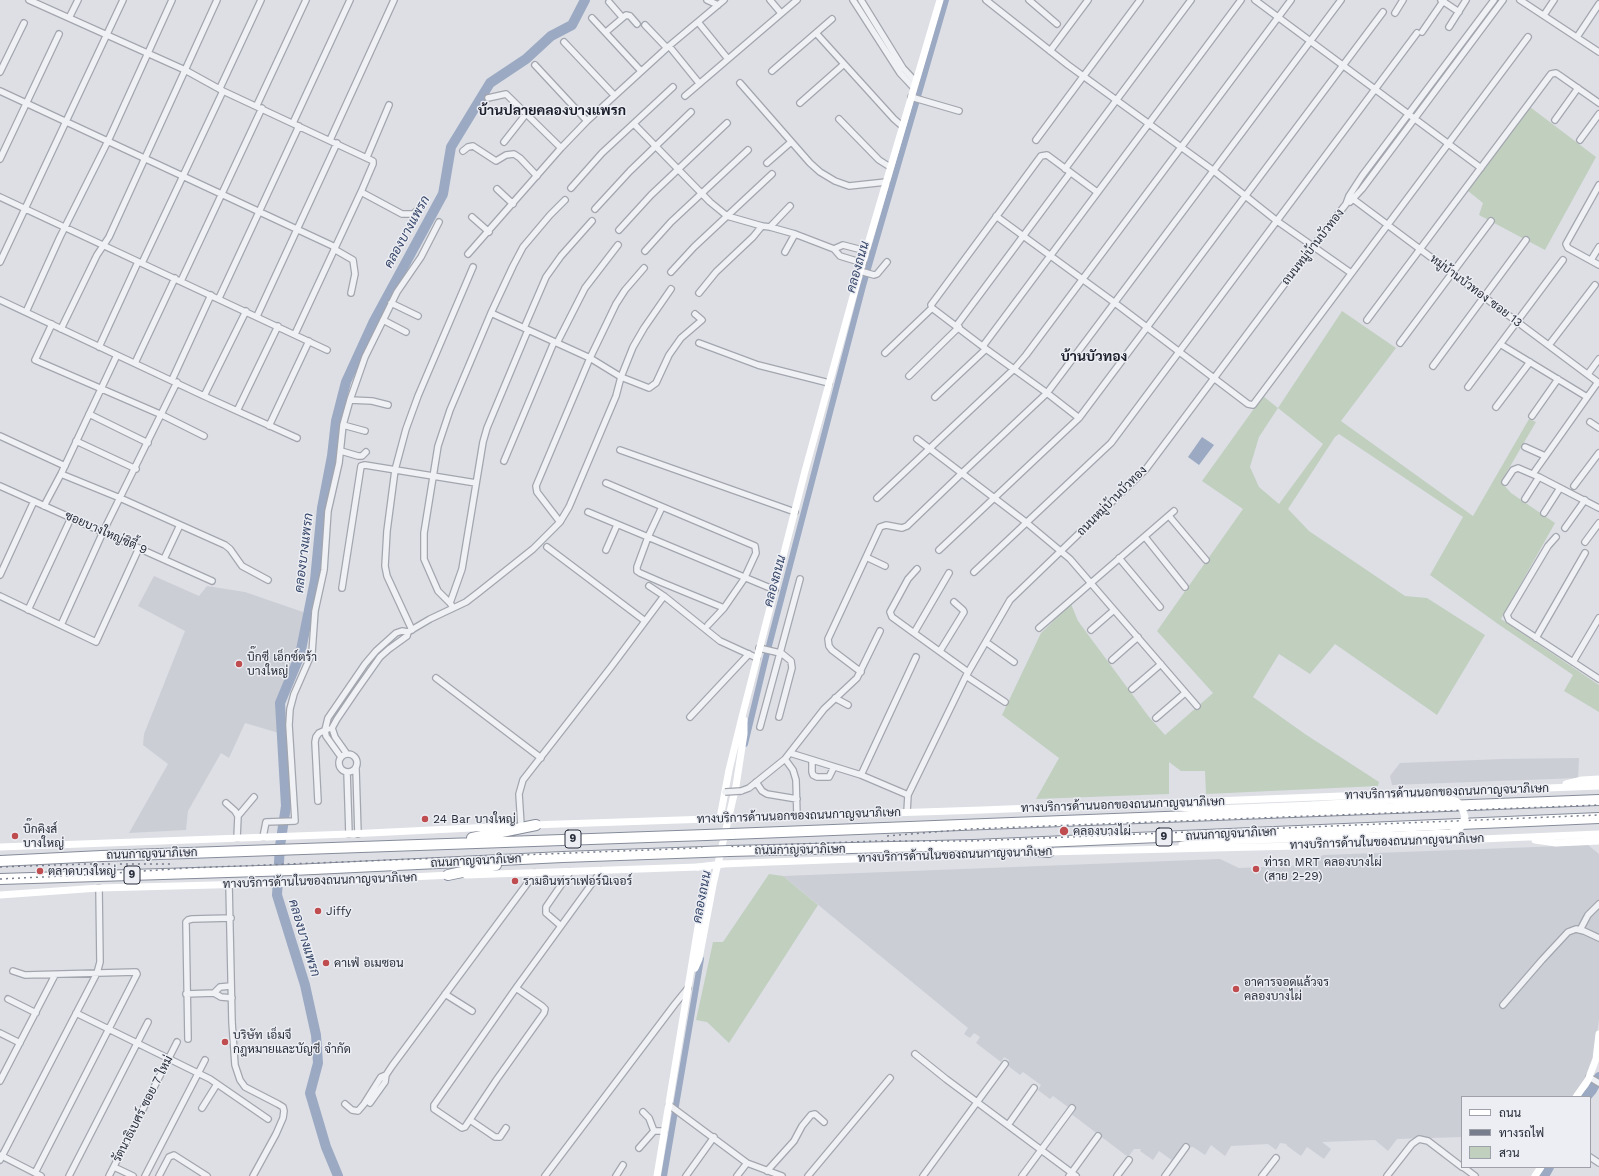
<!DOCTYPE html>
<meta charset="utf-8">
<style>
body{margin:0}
#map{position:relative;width:1599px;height:1176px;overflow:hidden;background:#dddfe5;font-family:"Work Sans",Sarabun,sans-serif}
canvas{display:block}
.legend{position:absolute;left:1461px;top:1096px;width:130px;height:72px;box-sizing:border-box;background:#eceef3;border:1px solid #9ea1a9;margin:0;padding:5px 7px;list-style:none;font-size:12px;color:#282d3a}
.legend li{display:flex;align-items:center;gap:8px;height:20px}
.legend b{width:20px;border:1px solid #9ea1a9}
</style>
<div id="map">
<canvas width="1599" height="1176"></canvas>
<ul class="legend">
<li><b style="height:5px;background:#fff"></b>ถนน</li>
<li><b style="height:5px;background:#787e8d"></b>ทางรถไฟ</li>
<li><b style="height:11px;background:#c1cfbf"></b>สวน</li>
</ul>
</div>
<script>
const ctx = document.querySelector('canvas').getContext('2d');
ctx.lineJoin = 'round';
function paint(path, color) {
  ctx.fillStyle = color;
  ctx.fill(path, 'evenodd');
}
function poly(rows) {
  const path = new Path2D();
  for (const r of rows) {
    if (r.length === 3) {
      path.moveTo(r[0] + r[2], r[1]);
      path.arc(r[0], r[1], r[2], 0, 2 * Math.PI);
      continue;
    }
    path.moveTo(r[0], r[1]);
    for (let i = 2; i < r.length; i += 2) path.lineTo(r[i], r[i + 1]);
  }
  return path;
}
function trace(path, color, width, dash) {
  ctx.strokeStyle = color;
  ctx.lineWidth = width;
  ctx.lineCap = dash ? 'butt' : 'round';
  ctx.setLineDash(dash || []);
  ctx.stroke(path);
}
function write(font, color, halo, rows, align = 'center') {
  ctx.font = font + ' "Work Sans",Sarabun,sans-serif';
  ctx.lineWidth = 3;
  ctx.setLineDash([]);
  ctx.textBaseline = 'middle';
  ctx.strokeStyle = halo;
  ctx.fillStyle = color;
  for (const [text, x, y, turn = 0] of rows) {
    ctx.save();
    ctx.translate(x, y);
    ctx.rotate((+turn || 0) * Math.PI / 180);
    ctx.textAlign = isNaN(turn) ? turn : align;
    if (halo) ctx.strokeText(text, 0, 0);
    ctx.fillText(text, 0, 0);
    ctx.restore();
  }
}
paint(poly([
 [154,576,199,596,207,586,245,592,303,612,304,642,278,703,279,733,245,723,229,758,221,753,188,811,186,830,129,833,168,764,143,745,144,734,185,631,138,606],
 [1579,758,1578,778,1392,785,1390,776,1400,763,1502,759],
 [1588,845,1599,854,1599,1019,1594,1057,1590,1071,1573,1097,1462,1097,1462,1137,1397,1139,1388,1151,1375,1140,1322,1142,1331,1149,1324,1159,1307,1147,1301,1156,1286,1145,1287,1144,1280,1143,1276,1150,1268,1144,1231,1146,1225,1156,1211,1145,1205,1155,1193,1147,1182,1147,1173,1161,1159,1151,1153,1160,1140,1151,1141,1149,1134,1149,1128,1157,1070,1113,1072,1110,1053,1096,1050,1099,1038,1090,1041,1085,1023,1072,1020,1075,1007,1065,1009,1060,1004,1057,1001,1062,976,1043,980,1037,974,1033,970,1038,964,1034,968,1028,783,876,1220,859,1239,868,1308,865,1323,855]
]), '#ccced6');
paint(poly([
 [1530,107,1596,157,1545,250,1479,215,1483,203,1468,191],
 [1342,311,1396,348,1341,421,1473,516,1529,419,1536,422,1501,482,1511,493,1555,523,1501,619,1599,685,1599,712,1564,691,1573,675,1498,624,1430,575,1463,517,1339,434,1335,437,1288,509,1309,531,1405,596,1427,598,1485,635,1437,715,1335,644,1310,674,1279,654,1253,697,1305,734,1379,782,1378,786,1206,794,1205,771,1181,771,1169,762,1169,794,1036,799,1059,758,1002,715,1041,633,1071,604,1078,621,1149,717,1165,735,1213,693,1157,631,1243,509,1202,481,1263,396,1278,408],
 [1278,408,1323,444,1279,504,1259,487,1250,467,1259,437],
 [769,874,783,876,818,905,729,1043,707,1022,696,1020,713,942,723,942]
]), '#c1cfbf');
paint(poly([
 [1202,437,1214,445,1199,465,1188,457]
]), '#9ba9c2');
trace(poly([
 [745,744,765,661,863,286,946,0],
 [664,1176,701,959]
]), '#9ba9c2', 6);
trace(poly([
 [1586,1097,1592,1090,1599,1077],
 [338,1176,326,1147,310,1093,318,1063,316,1035,305,985,277,895,280,846,286,806,280,703,300,655,315,580,322,508,332,456,336,421,346,382,373,323,443,194,451,147,490,83,526,59,551,36,572,25,585,0],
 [1544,1176,1549,1167]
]), '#9ba9c2', 10);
const street = poly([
 [29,0,185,70,223,91,373,161,373,164,361,192,295,334],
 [707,0,718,5],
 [770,0,781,13],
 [853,0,900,73,914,88],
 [861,0,903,68,916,82],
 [986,0,1068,65,1214,171,1277,221,1351,273],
 [1029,0,1057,24],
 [1255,0,1481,168],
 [1441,0,1459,12],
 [1520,0,1599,52],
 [609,2,622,17],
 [1395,13,1403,0],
 [1544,15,1554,0],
 [69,18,78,0],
 [592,18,641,71],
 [698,22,728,59],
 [645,25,666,47],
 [1449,27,1466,0],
 [606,32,626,15,630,16,637,24],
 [1422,32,1444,0],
 [816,33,894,119,902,126],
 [1577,37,1599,4],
 [564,42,614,95],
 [669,46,699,83],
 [1050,51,1088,0],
 [535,65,587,121],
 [772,71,832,19],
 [0,72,24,23],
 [740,83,810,163,820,172,835,181,849,186,886,182],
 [220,88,261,0],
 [0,91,335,247],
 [685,96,797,0],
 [911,97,959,111],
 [488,98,506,94,561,148],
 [800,103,843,65],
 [257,105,306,0],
 [839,119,879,160,890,167],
 [1555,120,1578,88],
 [293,123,350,0],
 [634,124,710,202,727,216,762,226,770,227,795,234,834,249,840,256,863,263],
 [330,140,394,0],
 [1036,140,1140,0],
 [1580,140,1599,114],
 [504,142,526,114],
 [463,151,468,147,473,146,496,161,506,155,514,154,520,158,537,176],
 [367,157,389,105],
 [0,159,59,34],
 [767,163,791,142],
 [1065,169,1191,0],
 [1599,185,1566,244,1568,248,1599,265],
 [571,188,602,153,673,87],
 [497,189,513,204],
 [361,192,402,214,413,214,420,208],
 [1349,196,1599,383],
 [0,197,327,350],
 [1350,202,1362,189,1503,0],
 [595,209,630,171,691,112],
 [996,216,1115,303,1248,404,1253,405,1528,37],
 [472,217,489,232],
 [770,227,790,206],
 [619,230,651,195,727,123],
 [334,249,353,260,355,274,351,293],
 [834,249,843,245,866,251],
 [645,251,671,222,748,150],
 [785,252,795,234],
 [468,254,561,148,587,121,669,46,724,0],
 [1591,260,1599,247],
 [0,262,123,0],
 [142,263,223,91],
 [860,271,874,275,877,274,887,262],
 [671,272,694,247,772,174],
 [181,281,262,108],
 [699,293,716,272,753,237,762,226],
 [219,298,299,126],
 [0,300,204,396,297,438],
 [391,303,418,316],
 [26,312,60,237,108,141,172,0],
 [491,313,590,358,616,304,625,290,644,268],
 [257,316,337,143],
 [383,320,406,332],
 [1367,320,1551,74,1556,73,1559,75,1599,103],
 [52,324,35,360,162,415,204,436],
 [957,325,1070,173],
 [524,328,546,277,561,256,592,221],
 [61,329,97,255,109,237,217,0],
 [557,343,585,288,618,245],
 [699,343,758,365,829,383],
 [1400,343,1491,221],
 [1500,344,1587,397],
 [1549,345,1595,285],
 [983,346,1241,0],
 [99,347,138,262],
 [885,353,932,308],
 [135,363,175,278],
 [1433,366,1526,240],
 [1588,374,1599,359],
 [909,376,959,327],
 [172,380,211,295],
 [1468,387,1563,260],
 [204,396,246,311],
 [935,397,986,349],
 [350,400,372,401,388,405],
 [1496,407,1530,362],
 [237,411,278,326],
 [89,414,148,443],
 [1532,416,1558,379],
 [1079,418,1047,393,986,349,932,308,931,305,1041,156,1047,155,1097,192],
 [1590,422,1599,428],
 [343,425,365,431],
 [269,426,309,341],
 [0,436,65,466],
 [917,439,1027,523,1070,559,1197,706],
 [76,441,136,469],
 [1525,447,1545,456],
 [620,450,795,512],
 [341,451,358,456,362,456,366,452],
 [504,461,554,342],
 [1535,471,1598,382],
 [61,474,120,498,225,545,230,549,242,566,268,580],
 [1505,482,1513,470,1518,468,1539,477,1599,508],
 [606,483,755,546,756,553,744,579,724,608,708,625],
 [0,486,212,581],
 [1574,486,1599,453],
 [877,498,1014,369,1026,355,1291,0],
 [1525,499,1539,477],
 [44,506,61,474,117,355],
 [662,507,648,537,637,567,637,571,640,573,663,583,724,608],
 [588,512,775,590],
 [1544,513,1560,488],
 [1169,516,1206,560],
 [560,522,537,492,536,486,590,358,621,377,649,388,656,383,669,355,681,338,702,320,695,314],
 [1565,528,1585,500],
 [1145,537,1185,587],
 [1556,537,1548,546,1507,615,1509,620,1599,679],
 [1585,542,1599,523],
 [547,547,645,621],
 [606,550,617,525],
 [939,550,1079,418,1383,12],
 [866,557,885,566],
 [1119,558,1160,607],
 [164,559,180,525],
 [974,572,1111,443,1417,33],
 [949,573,914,633,968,672],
 [0,575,34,501],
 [649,586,664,596,720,641,757,658],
 [342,588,361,466,365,465,476,483],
 [0,596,96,642,139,548],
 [450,603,438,591,424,559,424,533,438,446,450,410,491,313,513,266,523,247,550,215,565,200],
 [452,606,450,603,462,569,483,442,487,428,528,330],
 [28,610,71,518],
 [61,625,103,532,177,382],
 [1039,628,1174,511],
 [412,630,387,576,385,566,387,531,395,470,406,429,418,396,473,267],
 [1091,630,1114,610],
 [914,633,892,617,890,612,908,579,917,569],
 [1536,638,1585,553],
 [986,642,1014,662],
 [759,648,780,653,800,579],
 [940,651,964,612,963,610,954,602],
 [1112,660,1138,637],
 [1573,662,1599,618],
 [861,672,832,650,829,646,828,639,880,527,886,525,902,528,907,526,961,474,1047,393,1341,0],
 [966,676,1005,702],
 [436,678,541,758],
 [1132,689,1161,664],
 [835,698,848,705],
 [690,717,749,654],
 [779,717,792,668,791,661,780,652],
 [1156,718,1185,693],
 [760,727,780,653],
 [790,753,861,775,908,795],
 [348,763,9],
 [347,754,335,737,332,728,337,719,356,691,380,657,389,649,407,636,408,632,430,619,466,602,479,592,533,549,560,522,569,507,616,396,621,377,633,347,644,328,671,289],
 [341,757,326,736,325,730,328,718,365,664,376,651,396,633,402,631,408,632],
 [785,759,793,770,796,780,797,816],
 [812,760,812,772,813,775,817,777,829,777,834,767],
 [356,769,358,834],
 [347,772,349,834],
 [861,775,916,657],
 [756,782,762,791,767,794,797,799],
 [741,791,749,788,785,759,824,709,857,678,880,631],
 [318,801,315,742,316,737,319,733,328,729],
 [226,803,235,811,238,816],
 [907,812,908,795,966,676,1010,600,1146,469,1313,246,1346,204,1349,196,1362,176,1494,0],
 [521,825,519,794,523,780,611,667,664,596],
 [263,837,266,822,295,821,289,725,290,709,294,694,312,653,315,611,324,570,328,511,339,463,343,425,350,400,365,357,397,292,421,257,439,222],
 [237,838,238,816,254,797],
 [229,884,232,1022,235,1065,240,1080,245,1087,278,1104,283,1107,284,1111,283,1118,276,1134,253,1176],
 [561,926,546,913,546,907,570,872],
 [1580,930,1588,915,1599,904],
 [13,971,25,975,136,972,137,974,35,1173],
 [516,988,542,1006,545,1009,544,1013,497,1079,465,1127,462,1128,434,1109,434,1105,516,988,601,871],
 [214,993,220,987,231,986],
 [186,994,214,993,221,997,232,998],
 [445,994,472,1011],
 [8,999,36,1013],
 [1503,1005,1542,960,1568,932,1576,929,1584,931,1599,938],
 [76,1013,210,1079,268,1119],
 [0,1033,20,1043],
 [188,1039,186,922,188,920,192,919,231,918],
 [915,1054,946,1079,1076,1176],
 [1589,1077,1599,1083],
 [0,1081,55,975],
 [370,1103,385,1082,386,1075,392,1066,535,873],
 [345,1104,352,1110,358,1111,364,1104,381,1077,386,1075],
 [669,1105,747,1163,782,1176],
 [202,1108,217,1084],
 [643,1112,649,1118,654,1131],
 [470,1120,495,1137,500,1137,506,1128],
 [1008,1125,1034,1088],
 [639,1148,654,1131,664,1131],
 [0,1155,41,1176],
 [1590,1157,1599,1163],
 [0,1160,97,973,100,962,99,888],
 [114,1167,133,1176],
 [1463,1167,1475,1176],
 [767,1171,794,1141,802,1126,811,1115,815,1114,824,1122],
 [69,1176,148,1022],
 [109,1176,177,1042],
 [145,1176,205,1060],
 [159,1176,169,1157,174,1155,207,1176],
 [545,1176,675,1004,688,988],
 [616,1176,623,1165],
 [686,1176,714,1137],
 [737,1176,747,1163],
 [808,1176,890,1078],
 [923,1176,1005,1064],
 [1022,1176,1072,1108],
 [1069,1176,1098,1136],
 [1117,1176,1129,1160],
 [1165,1176,1186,1147],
 [1262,1176,1276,1158],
 [1387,1176,1412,1144,1419,1139,1428,1141,1462,1167]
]);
const highway = poly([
 [731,834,1599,800],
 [472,838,536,825],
 [1013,849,1049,852],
 [729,851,974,845,1599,818],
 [0,861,102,856,706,835],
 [448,875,496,865],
 [0,879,293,870,563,857,704,852]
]);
trace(street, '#a3a6ae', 8);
trace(highway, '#868c9a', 12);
trace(street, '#eff1f4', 5.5);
trace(poly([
 [1566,784,1582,780,1599,779],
 [1174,807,1216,809,1314,805],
 [720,818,729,770,742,717,805,471,860,271,940,0],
 [738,818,982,810,1599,786],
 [531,825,709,819],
 [1535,840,1556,843,1599,841],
 [1182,845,1216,841,1314,838],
 [0,847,349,834,513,826],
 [1046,852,1340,845,1599,834],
 [723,864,771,862,1021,853],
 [466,875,698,867],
 [0,895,99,888,289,883,451,875],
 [695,968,699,959,713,885,736,786,744,734,744,720],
 [1576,1097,1588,1080,1596,1059,1599,1034],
 [657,1176,708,866],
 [1535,1176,1541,1167]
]), '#fff', 7);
trace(highway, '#fff', 10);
trace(poly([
 [887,836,969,829,1599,805],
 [0,867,85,864,174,864],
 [0,879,85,875,188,868,876,841,970,841,1599,815]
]), '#787e8d', 1.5, [2, 4]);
const streetBridge = poly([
 [725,792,741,791]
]);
const highwayBridge = poly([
 [706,835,731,834],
 [704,852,729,851]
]);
trace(streetBridge, '#a3a6ae', 8, []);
trace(highwayBridge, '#868c9a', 12, []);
trace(streetBridge, '#eff1f4', 5.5);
trace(poly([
 [1314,805,1393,800,1449,799,1456,801,1461,805,1465,817,1461,827,1455,832,1450,833,1314,838],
 [709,819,738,818],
 [698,867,723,864]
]), '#fff', 7);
trace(highwayBridge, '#fff', 10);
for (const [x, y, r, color] of [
 [239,664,4,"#bf4d50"],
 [425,819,4,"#bf4d50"],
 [1064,831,5,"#bf4d50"],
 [15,836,4,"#bf4d50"],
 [1256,869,4,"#bf4d50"],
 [40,871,4,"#bf4d50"],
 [515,881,4,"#bf4d50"],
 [318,911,4,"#bf4d50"],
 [326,963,4,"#bf4d50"],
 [1236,989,4,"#bf4d50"],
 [225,1042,4,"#bf4d50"]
]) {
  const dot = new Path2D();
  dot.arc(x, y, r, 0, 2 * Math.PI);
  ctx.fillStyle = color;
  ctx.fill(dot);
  trace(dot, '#eceef3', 1.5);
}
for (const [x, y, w] of [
 [1164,837,16],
 [573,839,16],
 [132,875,16]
]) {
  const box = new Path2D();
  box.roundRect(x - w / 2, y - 9, w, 18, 3);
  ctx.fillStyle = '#eceef3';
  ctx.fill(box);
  trace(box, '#282d3a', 1);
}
write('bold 11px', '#282d3a', null, [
 ["9",1164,837],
 ["9",573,839],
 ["9",132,875]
]);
write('12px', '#282d3a', '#eceef3', [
 ["ถนนหมู่บ้านบัวทอง",1313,247,-52],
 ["หมู่บ้านบัวทอง ซอย 13",1476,291,37],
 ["ถนนหมู่บ้านบัวทอง",1112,501,-45],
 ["ซอยบางใหญ่ซิตี้ 9",106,533,24],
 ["ทางบริการด้านนอกของถนนกาญจนาภิเษก",1447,792,-2],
 ["ทางบริการด้านนอกของถนนกาญจนาภิเษก",1123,805,-2],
 ["ทางบริการด้านนอกของถนนกาญจนาภิเษก",799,816,-2],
 ["ถนนกาญจนาภิเษก",1231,834,-3],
 ["ทางบริการด้านในของถนนกาญจนาภิเษก",1387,842,-2],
 ["ถนนกาญจนาภิเษก",800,850,-1],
 ["ถนนกาญจนาภิเษก",152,854,-2],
 ["ทางบริการด้านในของถนนกาญจนาภิเษก",955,855,-2],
 ["ถนนกาญจนาภิเษก",476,861,-3],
 ["ทางบริการด้านในของถนนกาญจนาภิเษก",320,881,-2],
 ["รัตนาธิเบศร์ ซอย 7 ใหม่",143,1109,-63]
]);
write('12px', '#282d3a', '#eceef3', [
 ["บิ๊กซี เอ็กซ์ตร้า",247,657],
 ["บางใหญ่",247,671],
 ["24 Bar บางใหญ่",433,819],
 ["บิ๊กคิงส์",23,829],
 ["บางใหญ่",23,843],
 ["คลองบางไผ่",1073,831],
 ["ท่ารถ MRT คลองบางไผ่",1264,862],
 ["(สาย 2-29)",1264,876],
 ["ตลาดบางใหญ่",48,871],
 ["รามอินทราเฟอร์นิเจอร์",523,881],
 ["Jiffy",326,911],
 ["คาเฟ่ อเมซอน",334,963],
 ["อาคารจอดแล้วจร",1244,982],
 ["คลองบางไผ่",1244,996],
 ["บริษัท เอ็มจี",233,1035],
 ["กฎหมายและบัญชี จำกัด",233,1049]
], 'left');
write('italic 13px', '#37476a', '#eceef3', [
 ["คลองบางแพรก",407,232,-61],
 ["คลองถนน",858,267,-74],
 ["คลองบางแพรก",304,553,-83],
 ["คลองถนน",775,581,-75],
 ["คลองถนน",702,897,-79],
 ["คลองบางแพรก",304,938,73]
]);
write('bold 14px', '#1b1e2b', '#eceef3', [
 ["บ้านปลายคลองบางแพรก",552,111],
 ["บ้านบัวทอง",1094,357]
]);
</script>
